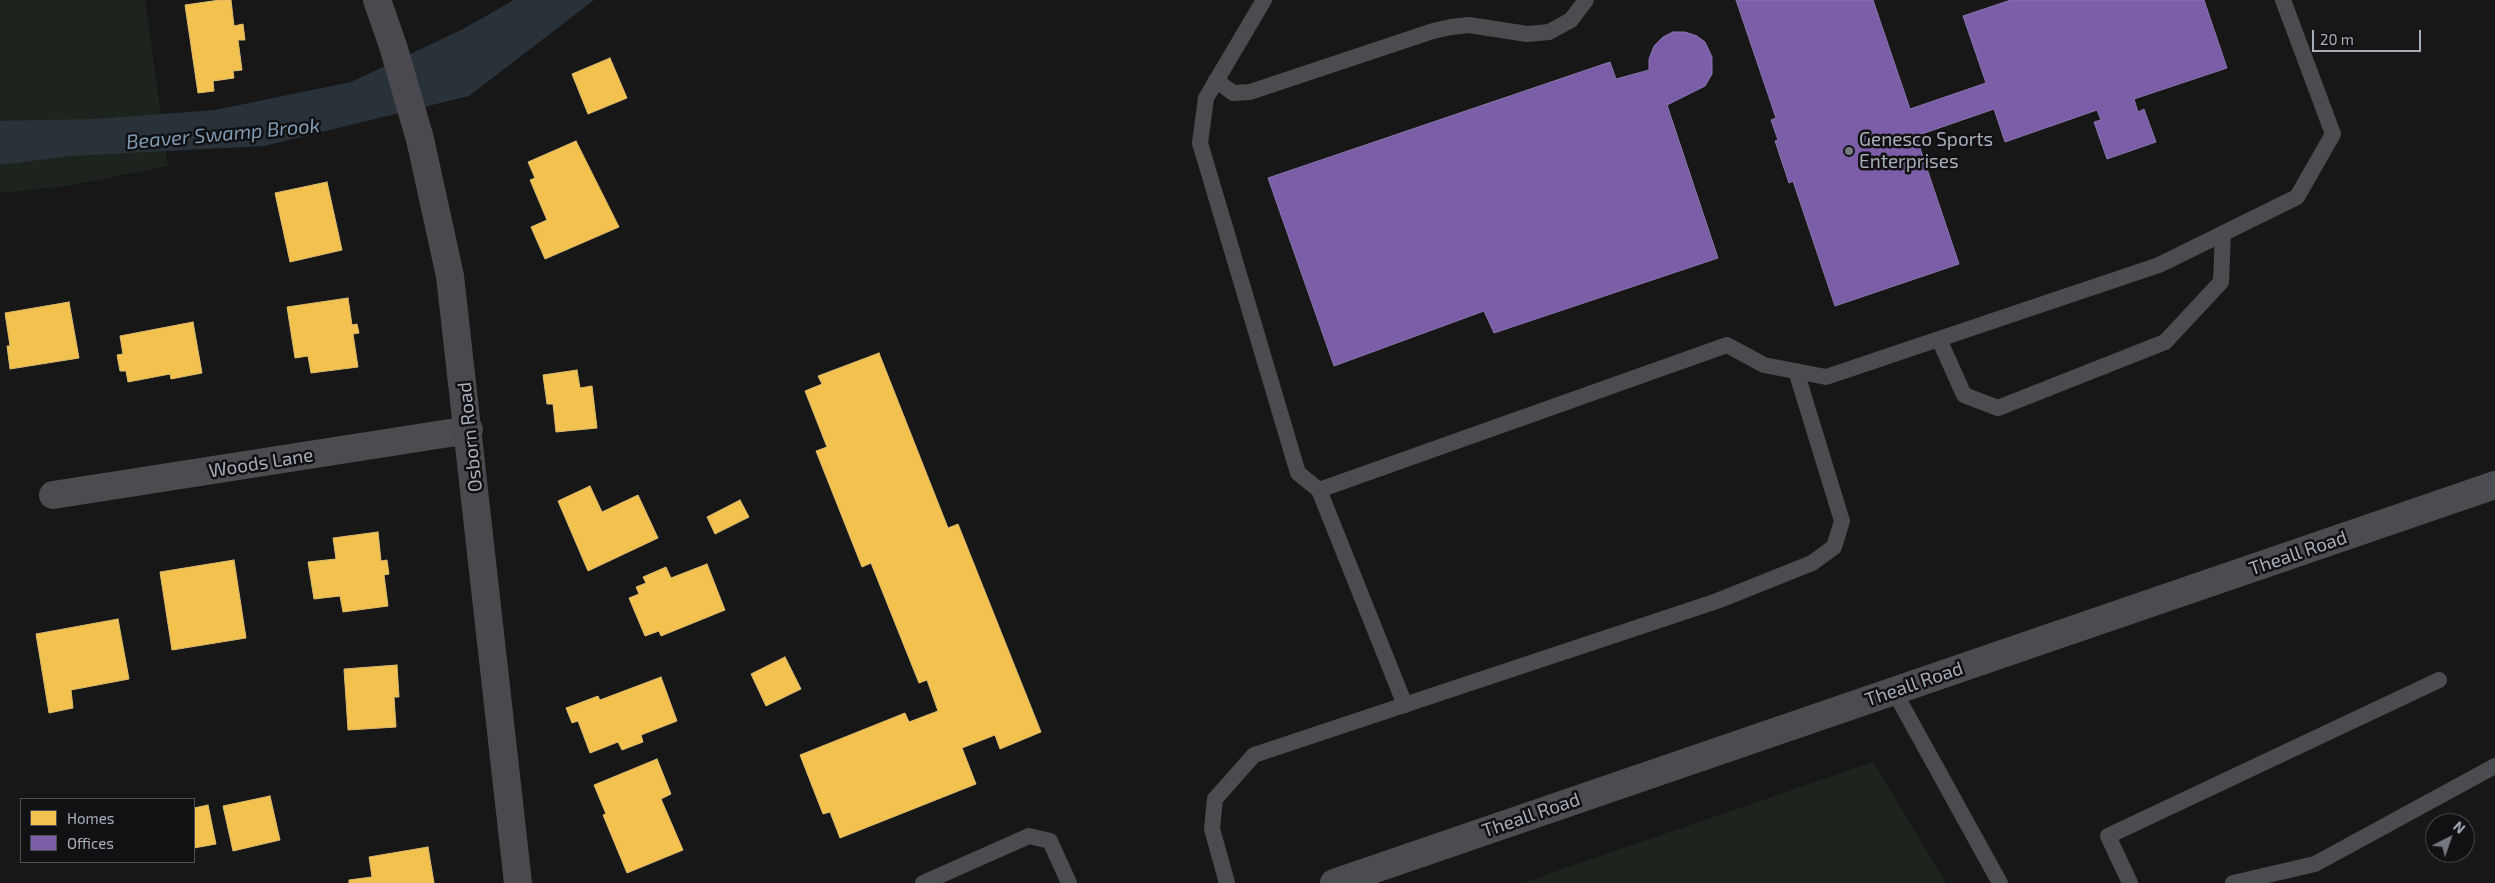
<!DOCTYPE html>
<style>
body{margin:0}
#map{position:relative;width:2495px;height:883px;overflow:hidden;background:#171717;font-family:"Exo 2",sans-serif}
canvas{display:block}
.legend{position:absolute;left:20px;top:798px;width:175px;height:65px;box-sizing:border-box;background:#111113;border:1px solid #4d4f55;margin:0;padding:6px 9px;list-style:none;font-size:15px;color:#a8adb8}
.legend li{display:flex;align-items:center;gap:10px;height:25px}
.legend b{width:25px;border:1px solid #4d4f55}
.north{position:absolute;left:2425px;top:813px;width:50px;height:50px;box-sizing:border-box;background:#111113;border:1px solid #4d4f55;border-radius:50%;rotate:41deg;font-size:14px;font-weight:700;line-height:20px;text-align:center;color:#a8adb8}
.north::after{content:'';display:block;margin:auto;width:18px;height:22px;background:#757880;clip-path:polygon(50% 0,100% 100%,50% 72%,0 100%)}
.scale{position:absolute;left:2312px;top:30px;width:109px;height:22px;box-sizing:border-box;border:2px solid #a8adb8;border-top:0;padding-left:6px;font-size:15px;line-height:18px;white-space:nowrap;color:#a8adb8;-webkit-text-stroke:4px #111113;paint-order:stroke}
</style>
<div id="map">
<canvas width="2495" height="883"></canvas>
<ul class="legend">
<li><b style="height:14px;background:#f2c14e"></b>Homes</li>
<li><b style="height:14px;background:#7b5ea7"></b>Offices</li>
</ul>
<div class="north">N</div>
<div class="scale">20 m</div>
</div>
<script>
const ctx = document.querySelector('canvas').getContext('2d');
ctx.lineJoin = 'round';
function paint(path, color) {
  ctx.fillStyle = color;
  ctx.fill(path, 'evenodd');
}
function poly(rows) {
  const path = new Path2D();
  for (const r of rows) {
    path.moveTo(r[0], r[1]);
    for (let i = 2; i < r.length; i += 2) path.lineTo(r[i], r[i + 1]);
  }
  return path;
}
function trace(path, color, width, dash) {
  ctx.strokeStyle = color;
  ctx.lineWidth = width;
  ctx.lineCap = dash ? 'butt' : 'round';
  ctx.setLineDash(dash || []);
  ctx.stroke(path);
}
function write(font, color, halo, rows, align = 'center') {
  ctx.font = font + ' "Exo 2",sans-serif';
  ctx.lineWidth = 5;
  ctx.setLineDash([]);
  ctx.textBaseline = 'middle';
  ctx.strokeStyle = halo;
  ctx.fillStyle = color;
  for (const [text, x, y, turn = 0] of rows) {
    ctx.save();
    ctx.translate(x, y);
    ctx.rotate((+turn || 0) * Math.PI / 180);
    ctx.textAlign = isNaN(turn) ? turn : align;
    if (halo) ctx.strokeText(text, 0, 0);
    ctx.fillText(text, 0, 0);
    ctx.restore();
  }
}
paint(poly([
 [0,0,145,0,168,166,67,186,0,193],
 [1873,762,1946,883,1522,883]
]), '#1d241e');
paint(poly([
 [514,0,594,0,469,96,264,146,70,156,0,165,0,121,95,119,215,110,351,82,463,29]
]), '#2a3239');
const homes = poly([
 [220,0,231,0,234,26,243,24,245,40,238,40,242,70,233,71,234,78,213,81,214,91,198,93,185,5,220,0],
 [610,58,627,98,588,114,572,74,610,58],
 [576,141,619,227,545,259,531,227,547,220,530,180,535,178,528,162,576,141],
 [327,182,342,250,290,262,275,193,327,182],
 [348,298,352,325,357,324,359,333,353,334,358,367,311,373,308,356,295,358,287,307,348,298],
 [69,302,79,358,10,369,7,346,10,346,5,313,69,302],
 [193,322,202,373,171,379,170,374,128,382,126,371,120,371,117,355,123,354,120,336,193,322],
 [879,353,948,528,958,524,1041,732,1000,749,995,735,962,748,976,784,840,838,830,812,823,814,800,755,905,713,909,722,938,711,927,680,919,683,871,563,862,567,816,451,827,447,805,391,822,384,818,376,879,353],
 [577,370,580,388,592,386,597,428,556,432,553,404,547,404,543,375,577,370],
 [590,486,602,512,638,495,658,538,588,571,558,501,590,486],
 [740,500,749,517,715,534,707,517,740,500],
 [378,532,381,561,387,560,389,574,384,575,388,606,343,612,340,596,314,599,308,562,336,559,333,538,378,532],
 [234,560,246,638,172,650,160,572,234,560],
 [707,564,725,610,661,636,659,631,645,636,629,598,639,594,636,587,646,583,643,577,666,567,671,578,707,564],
 [118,619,129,679,71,690,73,708,49,713,36,634,118,619],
 [785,657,801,689,766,706,751,674,785,657],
 [397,665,399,697,394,697,396,727,348,730,344,669,397,665],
 [661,677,677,721,641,735,643,742,622,750,618,742,590,753,578,721,572,723,566,708,598,696,600,700,661,677],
 [657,759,671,794,661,799,683,850,627,873,603,815,606,814,594,785,657,759],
 [270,796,280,840,233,851,223,806,270,796],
 [208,805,216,844,194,848,194,808,208,805],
 [428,847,434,883,349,883,349,880,372,877,369,857,428,847]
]);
paint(homes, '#f2c14e');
trace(homes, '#dcbb6e', 1);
const offices = poly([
 [1736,0,1873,0,1910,109,1986,83,1963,16,2011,0,2204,0,2227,68,2134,99,2138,112,2144,109,2156,142,2107,159,2094,122,2101,120,2097,110,2005,142,1994,109,1916,136,1959,264,1835,306,1793,181,1789,183,1775,141,1778,140,1771,120,1776,118,1736,0],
 [1673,32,1685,32,1697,36,1705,42,1712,57,1712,74,1705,86,1667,105,1718,258,1494,333,1484,311,1334,366,1268,178,1610,62,1616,79,1649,70,1649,59,1654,46,1663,37,1673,32]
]);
paint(offices, '#7b5ea7');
trace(offices, '#8876ac', 1);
trace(poly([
 [1264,0,1206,98,1200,143,1298,473,1319,490,1727,345,1764,365,1826,377,2159,265,2297,197,2333,134,2283,0],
 [1216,80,1233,93,1250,92,1433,31,1451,27,1469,25,1527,34,1549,32,1571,20,1586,0],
 [1939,339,1964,395,1998,408,2165,342,2221,282,2223,233],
 [1319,490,1405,705],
 [1894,691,2000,883],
 [923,883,1029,836,1050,841,1069,883],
 [1227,883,1212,829,1215,799,1254,755,1717,601,1812,563,1834,547,1842,521,1796,371],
 [2130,883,2108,836,2439,680],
 [2233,883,2315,864,2495,766]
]), '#4b4c50', 16);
trace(poly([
 [53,495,469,430],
 [1334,883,2495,485]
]), '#4b4c50', 28);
trace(poly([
 [377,0,393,46,420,139,450,276,518,883]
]), '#4a4a4e', 28);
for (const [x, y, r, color] of [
 [1849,151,5,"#757880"]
]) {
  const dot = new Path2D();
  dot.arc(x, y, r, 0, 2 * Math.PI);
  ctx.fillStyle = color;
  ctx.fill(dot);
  trace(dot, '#111113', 2);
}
write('19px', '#a8adb8', '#111113', [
 ["Genesco Sports",1859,140],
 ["Enterprises",1859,162]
], 'left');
write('19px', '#a8adb8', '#111113', [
 ["Osborn Road",470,437,-96],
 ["Woods Lane",261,463,-9],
 ["Theall Road",2298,553,-19],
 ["Theall Road",1914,684,-19],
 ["Theall Road",1531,815,-19]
]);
write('italic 20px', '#7f9bb3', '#111113', [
 ["Beaver Swamp Brook",223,134,-5]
]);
</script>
